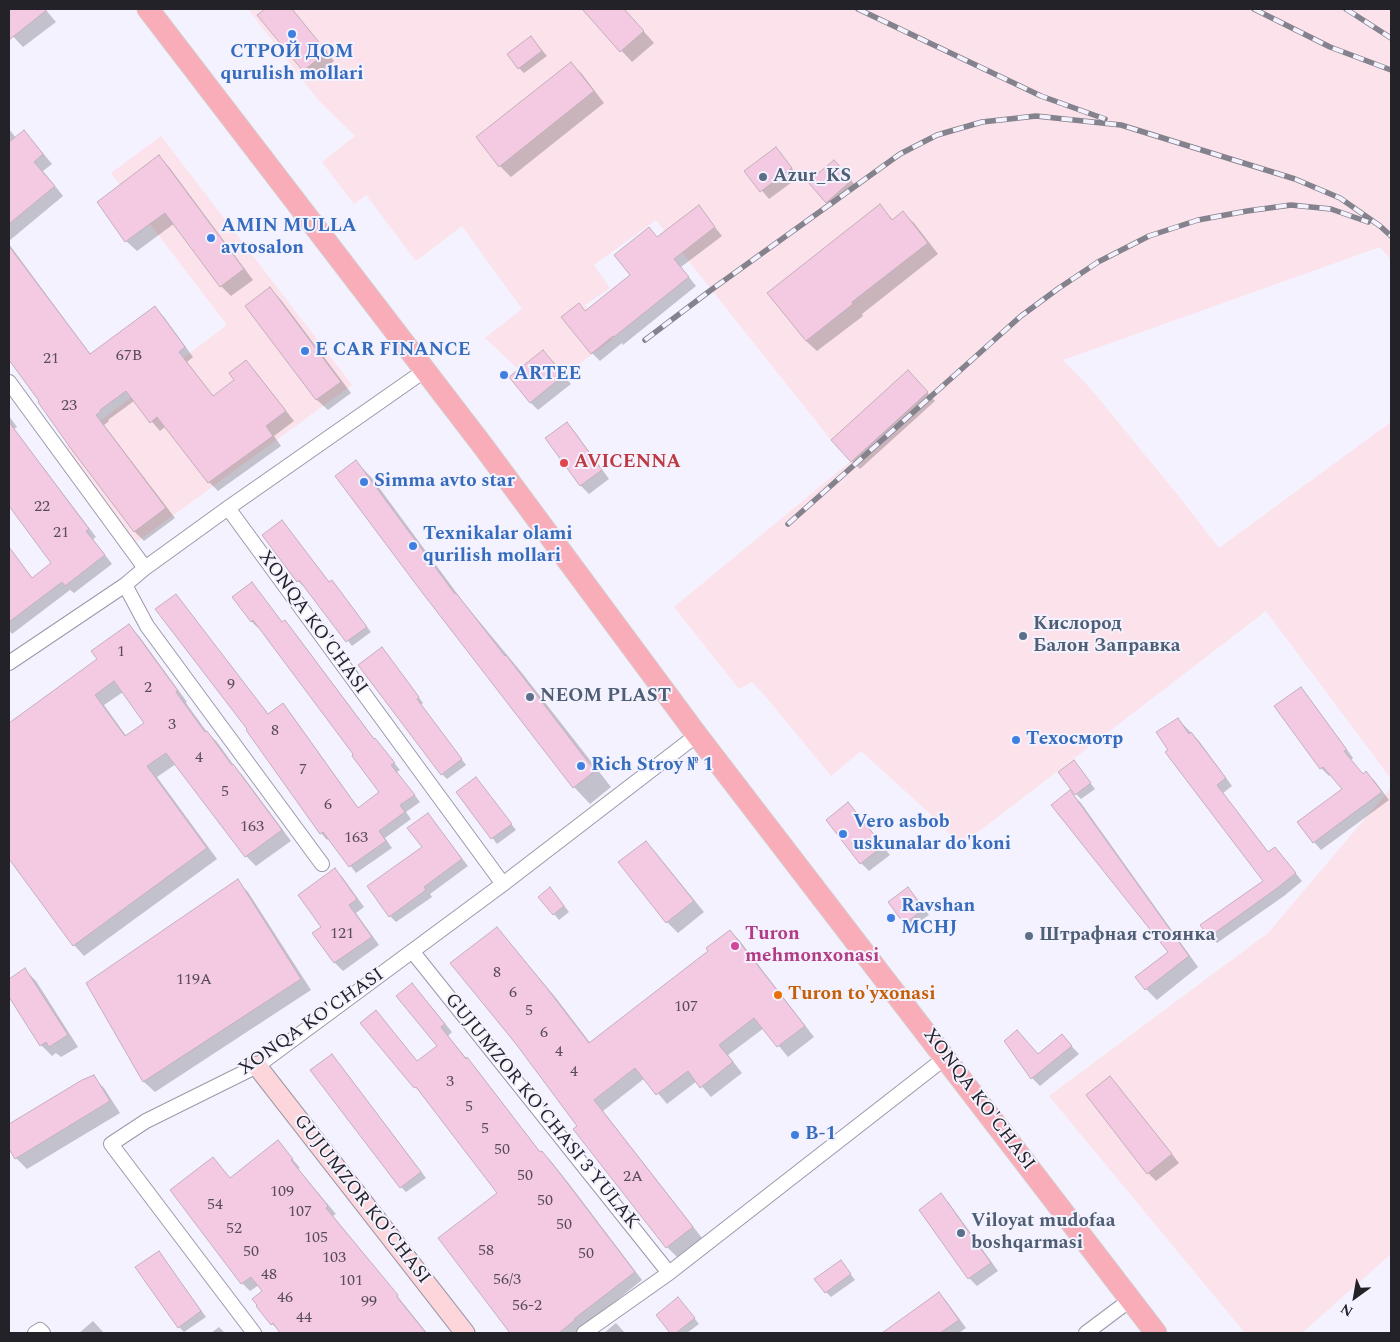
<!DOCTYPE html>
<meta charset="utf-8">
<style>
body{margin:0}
#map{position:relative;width:1400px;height:1342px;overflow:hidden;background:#f4f2fe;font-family:Spectral,serif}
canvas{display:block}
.frame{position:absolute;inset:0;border:10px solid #232229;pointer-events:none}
.north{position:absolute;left:1330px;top:1272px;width:50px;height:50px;-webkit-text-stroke:4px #f4f2fe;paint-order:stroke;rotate:212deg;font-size:14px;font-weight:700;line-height:20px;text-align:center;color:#232229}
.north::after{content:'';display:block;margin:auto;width:18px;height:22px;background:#232229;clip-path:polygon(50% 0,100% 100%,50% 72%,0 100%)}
</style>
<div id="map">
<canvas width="1400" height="1342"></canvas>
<div class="frame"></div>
<div class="north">N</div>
</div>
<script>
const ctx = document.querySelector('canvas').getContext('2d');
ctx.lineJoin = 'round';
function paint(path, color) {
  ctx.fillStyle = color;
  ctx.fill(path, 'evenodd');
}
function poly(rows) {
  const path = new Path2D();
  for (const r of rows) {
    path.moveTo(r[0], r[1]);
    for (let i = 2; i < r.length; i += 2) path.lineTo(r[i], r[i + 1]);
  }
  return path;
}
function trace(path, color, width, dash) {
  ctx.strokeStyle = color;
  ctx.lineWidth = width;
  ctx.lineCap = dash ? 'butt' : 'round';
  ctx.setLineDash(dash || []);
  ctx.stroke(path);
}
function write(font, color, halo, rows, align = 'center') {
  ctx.font = font + ' Spectral,serif';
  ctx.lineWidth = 4;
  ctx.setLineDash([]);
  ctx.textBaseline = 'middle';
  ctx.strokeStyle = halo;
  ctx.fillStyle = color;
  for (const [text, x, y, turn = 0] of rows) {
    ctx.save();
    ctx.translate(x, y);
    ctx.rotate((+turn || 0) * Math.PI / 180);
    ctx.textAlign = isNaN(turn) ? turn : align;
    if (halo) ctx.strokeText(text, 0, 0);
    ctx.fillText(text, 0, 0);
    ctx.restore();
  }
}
paint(poly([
 [248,9,1391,9,1391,260,1380,247,1063,360,1091,389,1181,499,1219,548,1391,422,1391,779,1266,611,960,846,937,820,861,751,831,776,766,697,752,682,739,689,674,607,851,461,831,440,656,220,594,265,610,288,585,305,612,340,564,375,543,350,519,370,485,338,522,309,462,226,416,261,366,195,354,204,322,162,355,136,319,101],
 [161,136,352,385,134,544,64,448,227,325,111,173],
 [1391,788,1391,1254,1302,1333,1245,1333,1049,1096,1268,933]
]), '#fce2ea');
paint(poly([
 [9,9,45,9,56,22,23,47,9,32],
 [267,9,292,9,334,61,312,79,259,15],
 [583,9,624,9,654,43,632,62],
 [531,37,547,56,524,73,519,68],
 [571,63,582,74,604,103,511,177,500,166],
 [9,129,16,138,24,132,33,141,52,164,43,171,63,196,9,241],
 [776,148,799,177,769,199,746,171],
 [159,157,169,167,253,280,231,296,221,286,175,223,137,251,126,241],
 [839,167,856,186,832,207,827,202],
 [879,206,893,220,903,213,914,223,938,254,862,314,863,316,817,351,806,341],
 [699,207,722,236,681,267,696,286,623,345,622,343,600,361,592,353,585,312,631,275,658,238],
 [9,244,91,355,155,308,164,317,193,357,187,362,214,397,236,380,246,362,255,371,294,421,274,436,281,446,218,491,209,482,166,426,160,431,134,401,108,420,109,421,104,425,175,518,144,541,135,532,70,445,41,401,9,358],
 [270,289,281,300,351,393,328,410,317,400,247,307],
 [543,352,571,384,538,410,530,402],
 [916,380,935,401,860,469,852,461],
 [9,416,17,427,14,429,96,537,93,539,112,564,74,593,70,590,12,634,9,630,9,547,33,579,53,564,9,504],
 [567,424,575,432,609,479,589,494,581,486,546,438],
 [356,462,372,478,464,603,522,673,611,787,590,804,574,787],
 [282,521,330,583,336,587,371,632,352,646,305,585,303,586,298,581,263,535],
 [252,584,283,623,285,622,291,628,375,740,400,770,397,772,420,802,406,812,411,819,385,838,392,848,356,873,329,838,327,840,321,833,249,729,176,595,269,715,283,705,289,711,359,809,381,792,355,755,260,627,258,628,252,622,234,597],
 [129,626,139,636,187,702,186,703,207,732,217,742,235,767,243,776,291,841,256,866,246,856,176,764,157,777,217,859,84,956,74,945,9,856,9,725,99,659],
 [123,692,146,723,127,737,104,705],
 [387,654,423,703,421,705,466,765,447,779,442,774],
 [1300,688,1308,696,1353,758,1351,760,1363,775,1366,773,1374,780,1389,800,1321,850,1314,842,1343,789,1331,774,1329,776,1321,768],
 [1178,719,1199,741,1232,786,1223,793,1269,853,1282,856,1302,881,1284,896,1217,943,1210,936,1265,881,1170,750],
 [1074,762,1095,789,1081,799,1076,794],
 [476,779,516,830,497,844,458,793],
 [1070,792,1081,803,1198,967,1157,1000,1146,989,1169,952],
 [848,804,890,855,869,871,861,863],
 [428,815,468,866,430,894,432,897,396,922,390,916,423,848],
 [646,842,656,853,704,912,678,933,667,922],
 [335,870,343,878,364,907,356,913,379,945,343,971,335,963,314,933,323,927],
 [237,881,248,892,311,990,155,1092,144,1082,88,984],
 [908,888,929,915,910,928,889,902],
 [555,894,569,912,559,920,540,897],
 [497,928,556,998,591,1044,709,951,730,931,740,941,814,1037,788,1057,764,1028,728,1055,742,1073,711,1097,697,1081,667,1104,645,1078,603,1111,702,1238,677,1257,667,1247,575,1129,579,1126],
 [25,970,36,981,78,1047,61,1057,56,1053,52,1056,41,1045,9,995,10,986,9,980],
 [420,993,452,1032,448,1036,467,1059,475,1067,541,1153,550,1160,570,1185,642,1280,576,1333,511,1333,479,1292,498,1193,423,1096,362,1024,383,1020,418,1062,438,1046],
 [1017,1031,1038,1055,1062,1036,1079,1054,1040,1086,1032,1078],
 [337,1061,426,1178,406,1192,401,1187],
 [93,1077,104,1088,120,1113,27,1169,16,1158,9,1146,9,1126,88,1078],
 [1118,1086,1179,1163,1156,1181,1148,1173],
 [278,1142,300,1168,298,1169,336,1214,333,1216,427,1333,282,1333,272,1324,264,1292,259,1285,250,1291,242,1283,213,1158,231,1179],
 [941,1195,949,1203,998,1271,977,1286,969,1278],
 [159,1252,206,1317,184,1332,179,1327],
 [845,1267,855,1280,831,1297,826,1292],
 [939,1294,947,1302,966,1328,959,1333,884,1333],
 [683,1304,699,1324,687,1333,672,1333,657,1315],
 [93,1321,104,1333,79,1333],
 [616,1323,625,1333,604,1333],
 [219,1327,225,1333,211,1333]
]), '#0003');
const building = poly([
 [9,9,48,9,9,40,9,9],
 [265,9,292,9,327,52,303,71,257,15,265,9],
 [582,9,624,9,644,31,620,52,582,9],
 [531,36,542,51,518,69,507,54,531,36],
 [571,62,594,91,499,167,476,137,571,62],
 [24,130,43,154,34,162,55,186,9,224,9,142,24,130],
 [776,147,792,168,760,192,744,171,776,147],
 [159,155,244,269,220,287,165,213,125,242,97,202,159,155],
 [834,160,852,180,826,203,808,182,834,160],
 [880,204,892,220,903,211,928,243,852,302,853,304,806,341,767,293,880,204],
 [699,205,715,227,674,259,689,277,614,337,613,336,591,354,561,317,579,303,585,311,630,275,614,255,649,227,657,237,699,205],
 [9,246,90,354,155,306,185,347,179,352,213,396,234,380,229,373,246,360,286,411,266,426,273,436,208,483,157,417,150,423,126,391,100,410,101,411,96,415,166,508,134,532,69,446,38,402,39,401,9,360,9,246],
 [270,287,341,382,316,400,245,306,270,287],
 [543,350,564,375,530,403,509,377,543,350],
 [908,370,928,392,851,462,831,440,908,370],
 [9,422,89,529,86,531,105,555,65,586,62,582,9,622,9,547,32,578,51,563,9,506,9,422],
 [567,422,602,470,580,486,545,438,567,422],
 [356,460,455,594,456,593,505,656,506,655,595,771,573,788,421,591,335,476,356,460],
 [282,520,329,582,332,580,367,627,346,642,299,580,297,582,262,535,282,520],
 [252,582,282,622,285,620,374,739,375,738,395,763,391,765,415,795,400,805,405,812,379,831,386,841,349,867,323,832,320,834,246,730,247,729,155,609,176,594,268,714,283,703,358,808,379,792,352,756,353,754,253,620,251,622,232,597,252,582],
 [129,624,178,691,176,692,205,732,207,731,232,765,233,764,282,830,245,857,166,753,147,766,207,848,73,946,9,859,9,723,97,659,91,651,129,624],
 [114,681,144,723,125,736,95,695,114,681],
 [382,647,419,697,417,699,462,759,441,775,358,665,382,647],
 [1301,687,1347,750,1344,751,1363,774,1366,771,1382,792,1313,843,1297,822,1342,789,1323,767,1320,769,1274,706,1301,687],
 [1178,718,1189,734,1191,732,1226,778,1217,785,1268,852,1275,847,1296,873,1276,889,1209,937,1200,925,1263,881,1165,752,1168,750,1156,732,1178,718],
 [1074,760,1091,783,1075,795,1058,772,1074,760],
 [476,777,512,824,491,839,456,792,476,777],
 [1070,790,1189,956,1145,990,1135,977,1168,952,1051,805,1070,790],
 [848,802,883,846,860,864,826,820,848,802],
 [428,813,462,859,424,887,426,890,389,917,367,886,422,847,407,828,428,813],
 [646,841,694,901,666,923,618,862,646,841],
 [335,868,357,899,349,905,372,937,334,963,312,933,321,927,298,895,335,868],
 [238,879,301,979,143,1082,86,983,238,879],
 [550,887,564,906,553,915,538,897,550,887],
 [908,887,924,909,904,924,888,902,908,887],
 [497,927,546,987,589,1043,708,951,706,948,730,930,805,1026,777,1047,754,1018,719,1045,733,1062,700,1088,688,1071,656,1095,635,1068,594,1100,693,1227,666,1248,573,1129,577,1126,516,1044,450,963,497,927],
 [25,968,68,1035,49,1047,46,1042,40,1046,9,997,9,979,25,968],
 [412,983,445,1024,441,1027,466,1059,467,1057,540,1152,542,1151,562,1176,635,1272,574,1319,575,1320,559,1333,510,1333,438,1238,497,1193,416,1087,414,1088,360,1023,376,1010,417,1061,437,1046,396,996,412,983],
 [1017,1030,1038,1054,1062,1034,1072,1046,1031,1079,1004,1041,1017,1030],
 [332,1054,421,1172,400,1188,310,1070,332,1054],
 [94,1075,110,1101,15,1159,9,1149,9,1124,82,1080,94,1075],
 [1110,1076,1172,1154,1147,1174,1086,1095,1110,1076],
 [278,1140,293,1159,291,1160,328,1206,326,1208,398,1295,397,1297,426,1333,280,1333,273,1323,271,1325,256,1306,257,1305,252,1299,262,1291,251,1277,241,1284,170,1190,213,1157,230,1178,278,1140],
 [941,1193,991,1263,968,1279,919,1210,941,1193],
 [159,1251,201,1311,178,1328,135,1267,159,1251],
 [841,1260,851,1274,825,1293,814,1279,841,1260],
 [939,1292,959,1320,940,1333,882,1333,939,1292],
 [678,1297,695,1318,676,1333,670,1333,656,1315,678,1297]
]);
paint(building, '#f4c9e2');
trace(building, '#c3b0bb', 1);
const street = poly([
 [9,382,145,568],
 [228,508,503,884],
 [125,585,147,626,322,864],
 [9,663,125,585,145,568,228,508,424,371],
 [412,951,669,1273],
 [35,1333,40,1330,43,1333],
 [254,1333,111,1144,146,1121,257,1066,503,884,697,735],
 [584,1333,669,1273,945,1058],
 [1086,1333,1130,1300]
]);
const secondary = poly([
 [257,1066,465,1333]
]);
const primary = poly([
 [148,9,483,446,697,735,1156,1333]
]);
trace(street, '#9c98aa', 16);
trace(secondary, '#9c98aa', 21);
trace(primary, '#d3d3d4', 23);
trace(street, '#fff', 14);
trace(secondary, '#fcd6db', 19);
trace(primary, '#f9adb8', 21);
const rail = poly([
 [858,9,1041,96,1105,119],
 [1254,9,1330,47,1391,70],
 [1346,9,1391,38],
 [645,340,711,290,900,154,937,135,982,122,1036,116,1121,125,1295,179,1340,198,1380,226,1391,236],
 [788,524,1021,316,1059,288,1098,262,1149,236,1198,220,1247,211,1291,205,1331,209,1368,222]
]);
trace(rail, '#84828c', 5.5);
trace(rail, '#f4f2fe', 4, [11]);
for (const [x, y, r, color] of [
 [292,34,5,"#3f7fe0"],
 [763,177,5,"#5c6f8a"],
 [211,238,5,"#3f7fe0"],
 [305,351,5,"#3f7fe0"],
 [504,375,5,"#3f7fe0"],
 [564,463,5,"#e0444e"],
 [364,482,5,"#3f7fe0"],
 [413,546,5,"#3f7fe0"],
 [1023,636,5,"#5c6f8a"],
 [530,697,5,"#5c6f8a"],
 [1016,740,5,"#3f7fe0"],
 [581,766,5,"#3f7fe0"],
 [843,834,5,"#3f7fe0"],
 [891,918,5,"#3f7fe0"],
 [1029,936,5,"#5c6f8a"],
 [735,946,5,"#d1479c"],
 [778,995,5,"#e8710a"],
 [795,1135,5,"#3f7fe0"],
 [961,1233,5,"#5c6f8a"]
]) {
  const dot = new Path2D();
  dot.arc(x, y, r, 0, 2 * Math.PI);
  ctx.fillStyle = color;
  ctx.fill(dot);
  trace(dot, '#f4f2fe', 2);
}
write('16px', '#574c57', null, [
 ["67B",129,357],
 ["21",51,360],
 ["23",69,407],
 ["22",42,508],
 ["21",61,534],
 ["1",121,653],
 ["9",231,686],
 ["2",148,689],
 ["3",172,726],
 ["8",275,732],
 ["4",199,759],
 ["7",303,771],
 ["5",225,793],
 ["6",328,806],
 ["163",252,828],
 ["163",356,839],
 ["121",342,935],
 ["8",497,974],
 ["119A",194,981],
 ["6",513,994],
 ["107",686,1008],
 ["5",529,1012],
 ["6",544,1034],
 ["4",559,1053],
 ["4",574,1073],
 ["3",450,1083],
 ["5",469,1108],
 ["5",485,1130],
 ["50",502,1151],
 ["50",525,1177],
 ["2A",633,1178],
 ["109",282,1193],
 ["50",545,1202],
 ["54",215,1206],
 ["107",300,1213],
 ["50",564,1226],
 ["52",234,1230],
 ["105",316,1239],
 ["58",486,1252],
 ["50",251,1253],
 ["50",586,1255],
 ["103",334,1259],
 ["48",269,1276],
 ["56/3",507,1281],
 ["101",351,1282],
 ["46",285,1299],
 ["99",369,1303],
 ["56-2",527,1307],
 ["44",304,1319]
]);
write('bold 19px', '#366cbe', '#f4f2fe', [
 ["СТРОЙ ДОМ",292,53,"center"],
 ["qurulish mollari",292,75,"center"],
 ["AMIN MULLA",221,227],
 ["avtosalon",221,249],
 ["E CAR FINANCE",315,351],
 ["ARTEE",514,375],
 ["Simma avto star",374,482],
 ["Texnikalar olami",423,535],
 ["qurilish mollari",423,557],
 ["Техосмотр",1026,740],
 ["Rich Stroy № 1",591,766],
 ["Vero asbob",853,823],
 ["uskunalar do'koni",853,845],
 ["Ravshan",901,907],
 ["MCHJ",901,929],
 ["В-1",805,1135]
], 'left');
write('bold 19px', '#4e5e75', '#f4f2fe', [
 ["Azur_KS",773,177],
 ["Кислород",1033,625],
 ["Балон Заправка",1033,647],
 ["NEOM PLAST",540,697],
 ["Штрафная стоянка",1039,936],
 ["Viloyat mudofaa",971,1222],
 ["boshqarmasi",971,1244]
], 'left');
write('bold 19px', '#be3a42', '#f4f2fe', [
 ["AVICENNA",574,463]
], 'left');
write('19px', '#232229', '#f4f2fe', [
 ["XONQA KO'CHASI",312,623,54],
 ["XONQA KO'CHASI",312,1023,-35],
 ["XONQA KO'CHASI",978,1100,53],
 ["GUJUMZOR KO'CHASI 3 YULAK",541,1112,51],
 ["GUJUMZOR KO'CHASI",361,1200,52]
]);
write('bold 19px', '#b23c85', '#f4f2fe', [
 ["Turon",745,935],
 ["mehmonxonasi",745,957]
], 'left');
write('bold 19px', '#c56008', '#f4f2fe', [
 ["Turon to'yxonasi",788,995]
], 'left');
</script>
